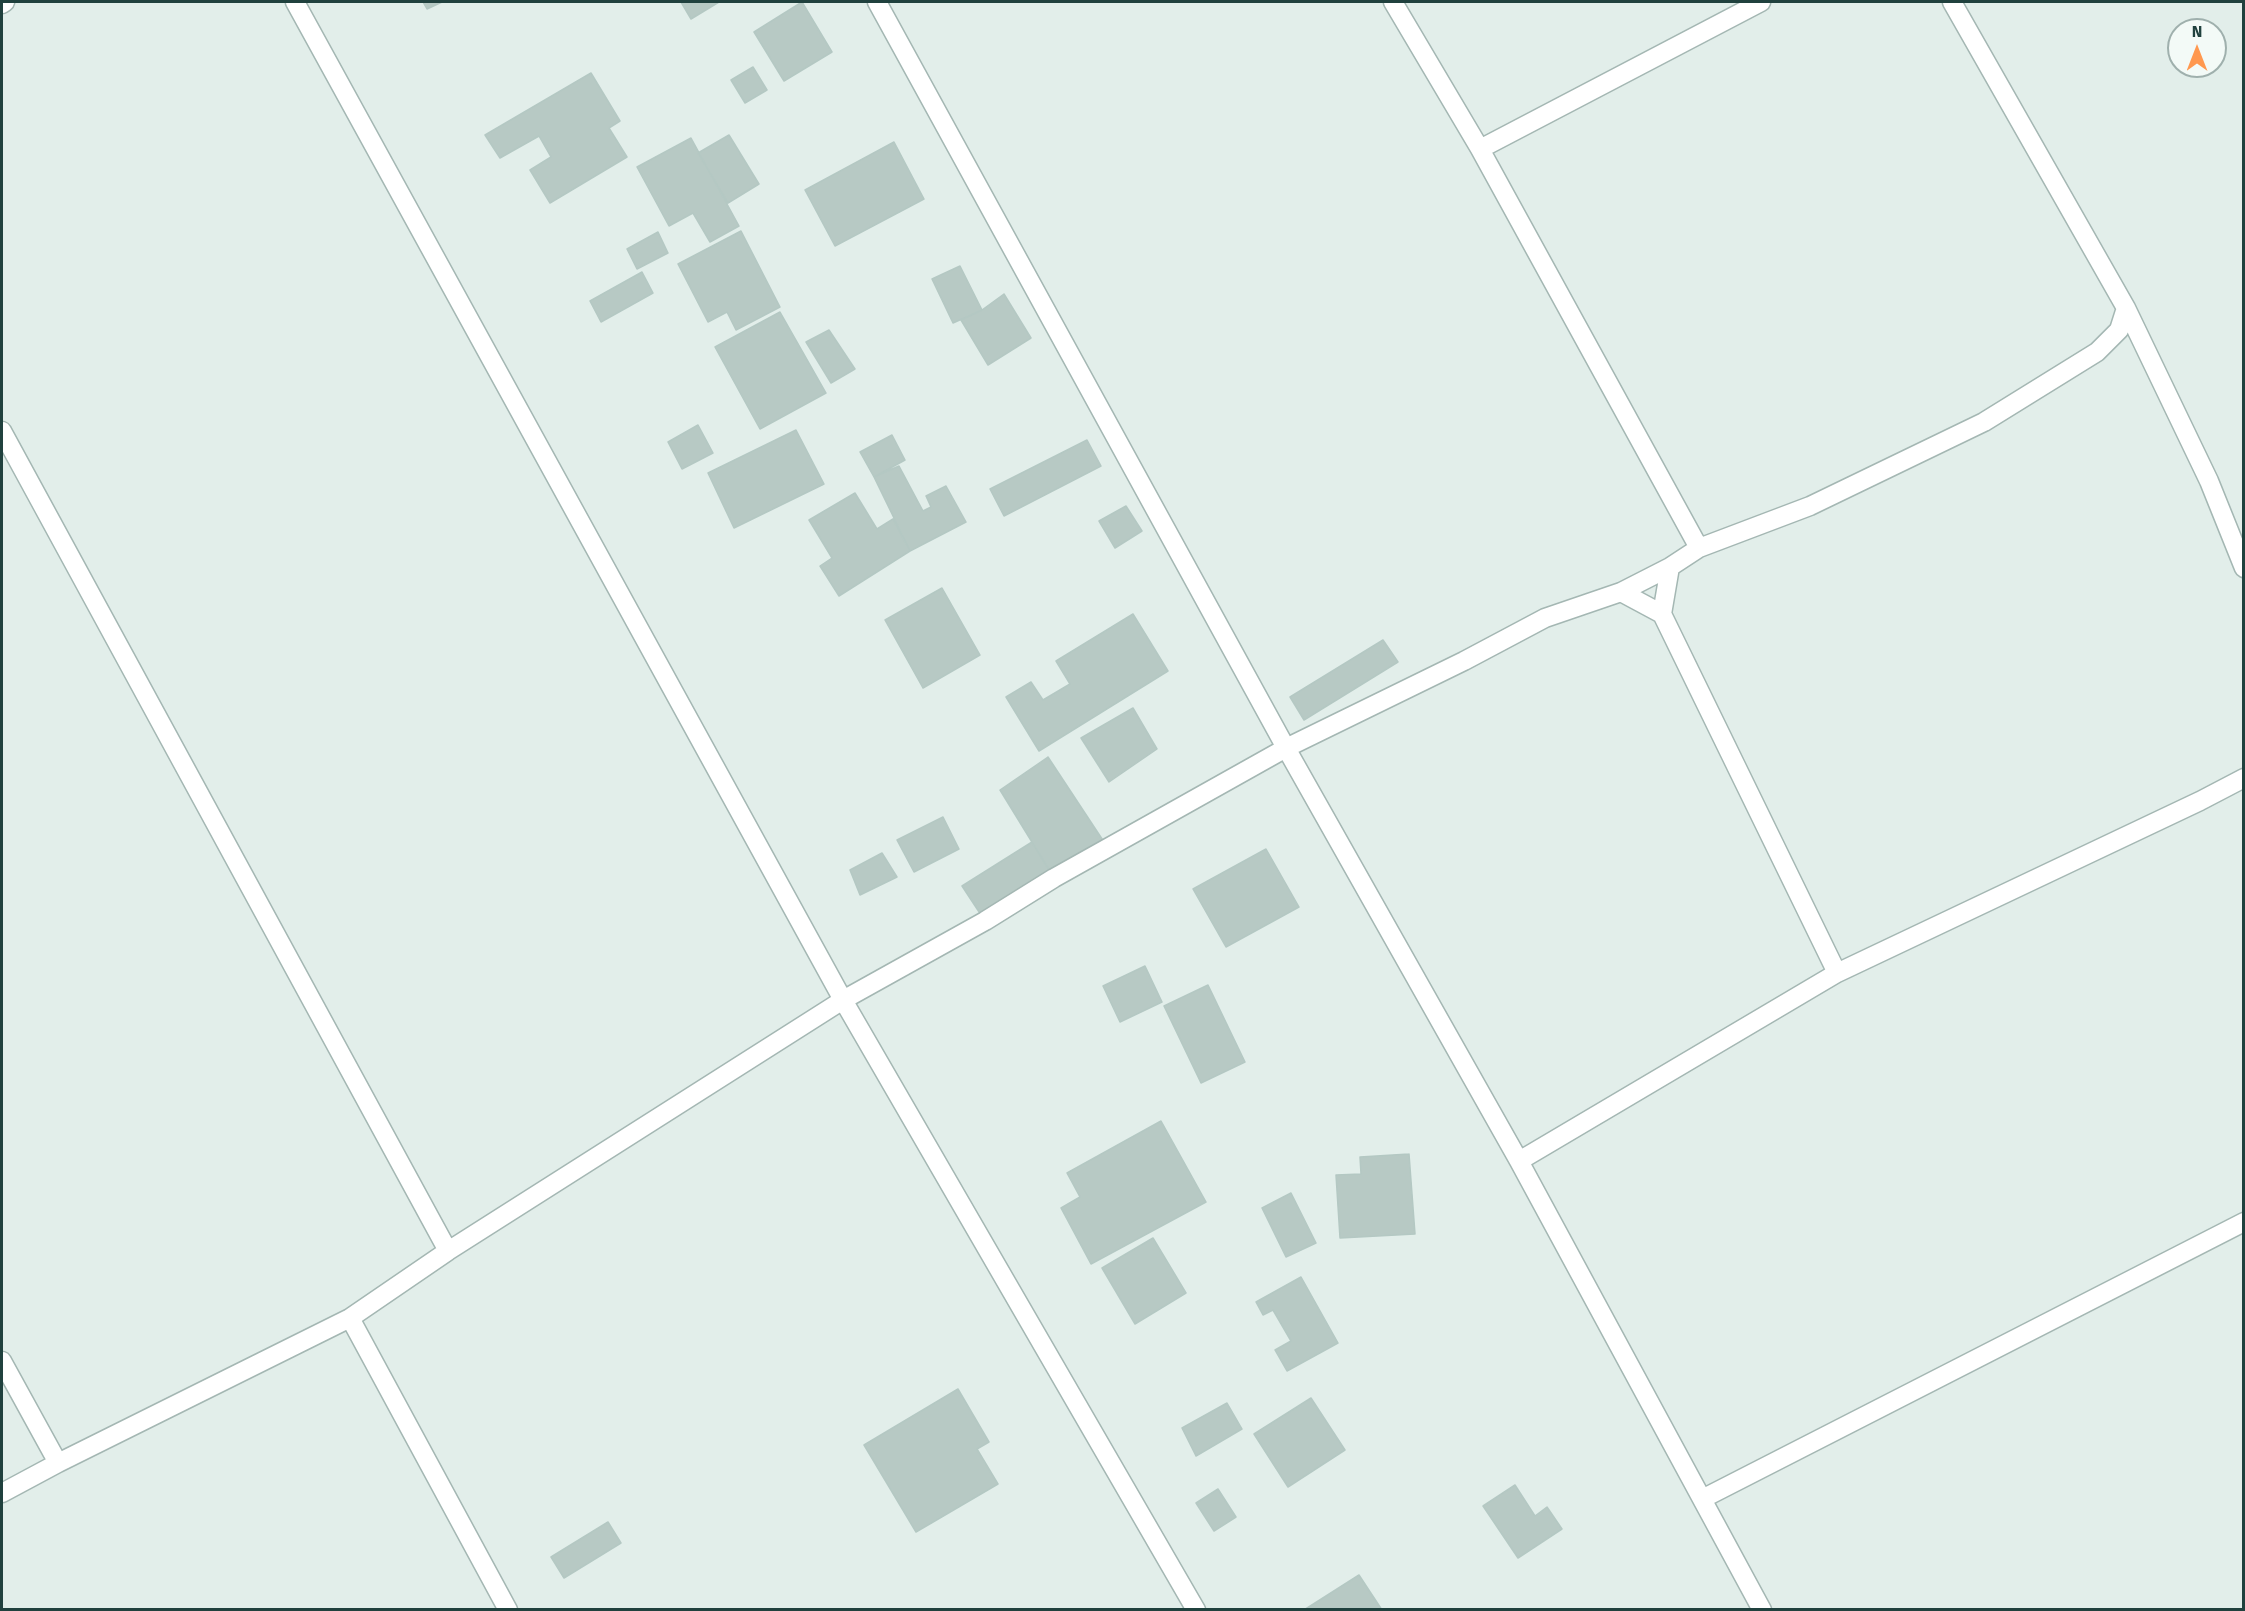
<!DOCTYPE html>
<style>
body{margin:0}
#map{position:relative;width:2245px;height:1611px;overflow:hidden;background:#e2eeea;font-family:"Fira Sans",sans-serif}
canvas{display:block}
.frame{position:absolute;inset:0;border:3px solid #20413e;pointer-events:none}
.north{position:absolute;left:2167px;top:18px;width:60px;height:60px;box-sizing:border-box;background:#f3faf7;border:2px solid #9fb0ad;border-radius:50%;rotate:0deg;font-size:16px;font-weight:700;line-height:24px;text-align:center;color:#20413e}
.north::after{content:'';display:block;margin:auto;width:21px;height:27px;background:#ff984f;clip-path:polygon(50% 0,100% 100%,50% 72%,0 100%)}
</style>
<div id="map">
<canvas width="2245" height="1611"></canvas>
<div class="frame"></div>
<div class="north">N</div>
</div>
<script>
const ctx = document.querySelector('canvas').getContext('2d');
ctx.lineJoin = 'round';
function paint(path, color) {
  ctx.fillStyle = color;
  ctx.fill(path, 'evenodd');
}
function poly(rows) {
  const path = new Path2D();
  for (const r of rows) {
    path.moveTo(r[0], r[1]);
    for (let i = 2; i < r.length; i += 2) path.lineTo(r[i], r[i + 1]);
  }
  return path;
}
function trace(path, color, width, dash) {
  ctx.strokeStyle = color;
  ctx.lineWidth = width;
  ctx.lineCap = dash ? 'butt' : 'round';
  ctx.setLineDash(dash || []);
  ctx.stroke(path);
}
const building = poly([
 [423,2,442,2,427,9,423,2],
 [681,2,719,2,691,19,681,2],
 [802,2,832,52,784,81,754,32,802,2],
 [753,67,767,90,745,103,731,80,753,67],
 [591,73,620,121,609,128,627,157,550,203,530,170,551,157,539,136,500,158,485,135,591,73],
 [729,135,759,184,728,203,698,153,729,135],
 [691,138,739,226,710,242,693,213,669,226,637,167,691,138],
 [894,142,924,199,835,246,805,190,894,142],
 [741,231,780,307,736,330,727,312,708,322,678,264,741,231],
 [658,232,668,253,637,269,627,249,658,232],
 [960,266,982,310,953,323,932,279,960,266],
 [642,272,653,293,601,322,590,301,642,272],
 [1004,294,1031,338,988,365,961,320,982,310,1004,294],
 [780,312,826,393,760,429,715,347,780,312],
 [829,330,855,369,831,383,806,342,829,330],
 [698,425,713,453,682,469,668,442,698,425],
 [796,430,824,484,734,528,708,473,796,430],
 [892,435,905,460,874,477,860,452,892,435],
 [1087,440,1101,466,1004,516,990,489,1087,440],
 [899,466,923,511,931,507,926,496,946,486,966,522,910,551,874,477,899,466],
 [855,493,877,529,893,519,910,551,839,596,820,566,832,558,809,520,855,493],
 [1126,506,1142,531,1115,548,1099,521,1126,506],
 [942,588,980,655,923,688,885,620,942,588],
 [1133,614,1168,671,1039,751,1006,697,1031,682,1043,700,1070,684,1056,661,1133,614],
 [1383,640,1398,662,1304,720,1290,697,1383,640],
 [1133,708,1157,749,1109,782,1081,738,1133,708],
 [1048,757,1108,848,1054,878,1000,790,1048,757],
 [943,817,959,849,914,872,897,840,943,817],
 [1032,842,1054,878,985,921,962,886,1032,842],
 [1266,849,1299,907,1226,947,1193,889,1266,849],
 [882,853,897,877,860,895,850,870,882,853],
 [1145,966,1162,1002,1120,1022,1103,986,1145,966],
 [1208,985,1245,1062,1201,1083,1164,1006,1208,985],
 [1161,1121,1206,1202,1091,1264,1061,1208,1080,1197,1067,1173,1161,1121],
 [1409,1154,1415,1234,1340,1238,1336,1175,1361,1174,1360,1157,1409,1154],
 [1291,1193,1316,1243,1286,1257,1262,1208,1291,1193],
 [1153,1238,1186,1293,1135,1324,1102,1268,1153,1238],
 [1301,1277,1338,1343,1287,1371,1275,1350,1291,1341,1273,1310,1263,1315,1256,1302,1301,1277],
 [958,1389,989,1442,977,1449,998,1484,916,1532,864,1445,958,1389],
 [1311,1398,1345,1450,1288,1487,1254,1434,1311,1398],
 [1227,1403,1242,1429,1196,1456,1182,1428,1227,1403],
 [1515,1485,1535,1516,1547,1507,1562,1529,1518,1558,1483,1506,1515,1485],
 [1218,1489,1236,1517,1214,1531,1196,1503,1218,1489],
 [608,1522,621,1543,564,1578,551,1557,608,1522],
 [1359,1575,1382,1610,1304,1610,1359,1575]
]);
paint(building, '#b7c9c4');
trace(building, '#b4c8c3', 1.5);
const minor = poly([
 [295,2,843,1000,1196,1610],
 [877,2,1286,748,1519,1161,1762,1610],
 [1393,2,1480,149,1699,548],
 [1952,2,2126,308,2209,481,2244,568],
 [2,4,5,2],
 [1480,149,1761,2],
 [2,431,448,1251],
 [1621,592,1662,614,1837,973],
 [1662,614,1670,567],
 [1519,1161,1837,973,2200,801,2244,778],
 [350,1318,508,1610],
 [2,1361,58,1463],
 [2,1493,58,1463,350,1318,448,1251,843,1000,985,921,1054,878,1286,748,1464,661,1545,618,1621,592,1670,567,1699,548,1810,506,1984,422,2097,352,2119,330,2126,308],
 [1702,1499,2244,1222]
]);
trace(minor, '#a4b7b3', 21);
trace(minor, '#fff', 18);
</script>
